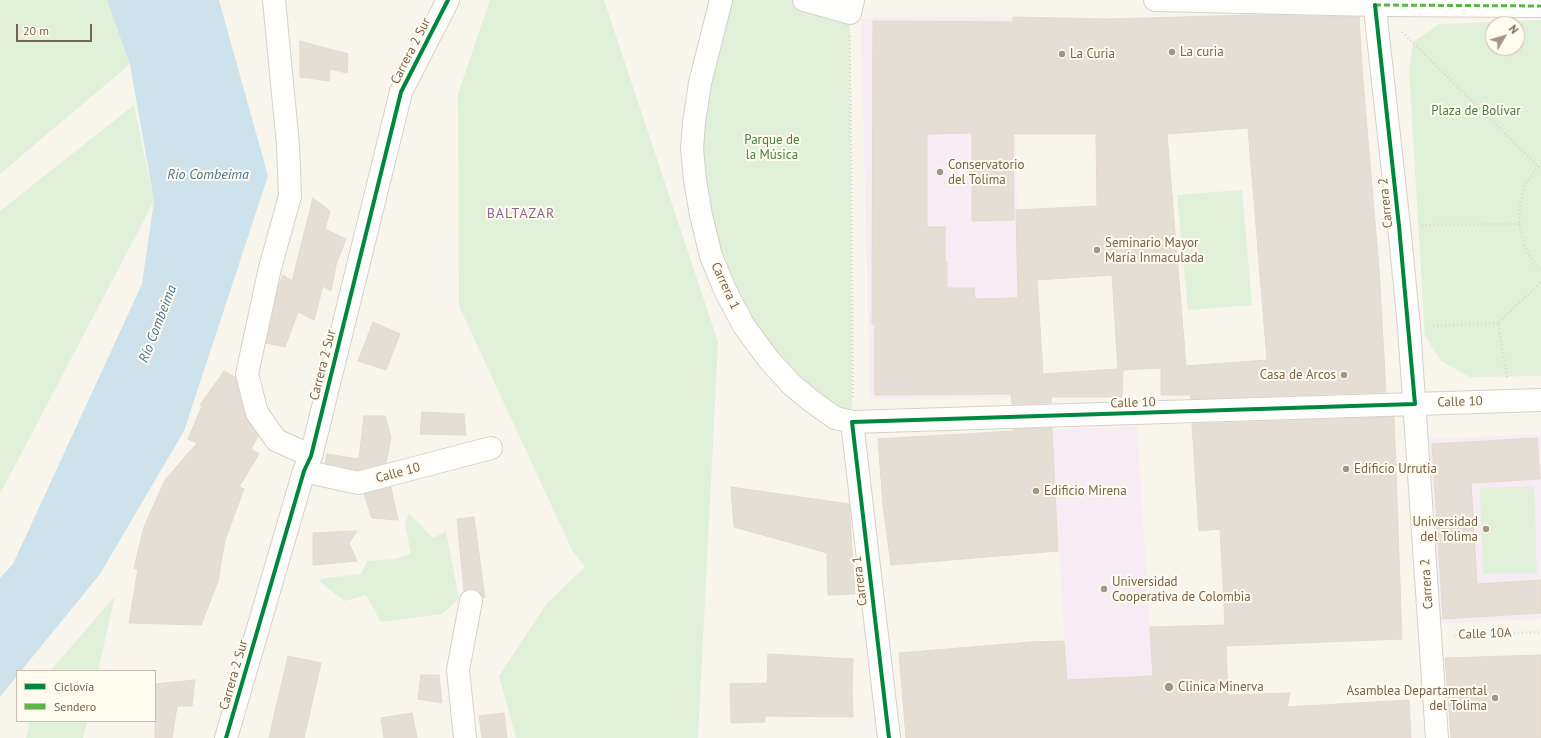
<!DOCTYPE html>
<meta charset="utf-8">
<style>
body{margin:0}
#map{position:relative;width:1541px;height:738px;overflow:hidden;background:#f8f5ed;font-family:"PT Sans",sans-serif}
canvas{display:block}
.legend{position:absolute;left:16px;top:670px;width:140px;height:52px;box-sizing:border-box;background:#fffbef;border:1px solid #c9bead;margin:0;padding:5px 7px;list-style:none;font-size:12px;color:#79634b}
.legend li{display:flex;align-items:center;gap:8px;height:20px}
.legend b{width:20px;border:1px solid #c9bead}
.north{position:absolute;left:1485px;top:16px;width:40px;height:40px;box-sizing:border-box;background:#fffbef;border:1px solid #c9bead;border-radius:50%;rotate:52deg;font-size:11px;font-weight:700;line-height:16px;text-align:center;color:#79634b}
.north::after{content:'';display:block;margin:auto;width:14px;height:18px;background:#a59684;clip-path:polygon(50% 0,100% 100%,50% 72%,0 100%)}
.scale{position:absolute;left:16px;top:24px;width:76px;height:18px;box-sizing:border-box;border:2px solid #79634b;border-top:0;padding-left:5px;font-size:12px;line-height:14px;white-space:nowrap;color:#79634b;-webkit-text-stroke:3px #fffbef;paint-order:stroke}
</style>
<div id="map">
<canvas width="1541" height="738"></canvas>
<ul class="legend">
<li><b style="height:5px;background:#00873e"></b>Ciclovía</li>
<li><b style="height:5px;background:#58b947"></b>Sendero</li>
</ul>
<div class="north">N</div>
<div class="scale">20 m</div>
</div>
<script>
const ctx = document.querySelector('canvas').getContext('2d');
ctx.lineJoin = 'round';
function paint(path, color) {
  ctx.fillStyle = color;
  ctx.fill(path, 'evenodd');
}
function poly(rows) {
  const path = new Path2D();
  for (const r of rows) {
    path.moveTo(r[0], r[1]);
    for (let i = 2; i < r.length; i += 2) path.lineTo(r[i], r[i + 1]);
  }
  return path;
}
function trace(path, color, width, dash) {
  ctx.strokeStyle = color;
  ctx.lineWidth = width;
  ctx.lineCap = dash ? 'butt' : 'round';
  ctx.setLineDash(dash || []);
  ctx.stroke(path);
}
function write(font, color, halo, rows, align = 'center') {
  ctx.font = font + ' "PT Sans",sans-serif';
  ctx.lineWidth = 4;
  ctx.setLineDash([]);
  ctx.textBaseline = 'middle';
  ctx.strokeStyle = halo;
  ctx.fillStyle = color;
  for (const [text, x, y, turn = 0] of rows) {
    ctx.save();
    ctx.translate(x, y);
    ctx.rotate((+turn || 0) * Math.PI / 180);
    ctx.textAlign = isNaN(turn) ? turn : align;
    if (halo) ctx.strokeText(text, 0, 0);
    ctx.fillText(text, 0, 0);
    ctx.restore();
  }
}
paint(poly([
 [1013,17,1021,397,870,399,861,18],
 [1137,426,1153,676,1067,680,1052,430],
 [1541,434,1541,619,1435,624,1426,439]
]), '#f7ecf4');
paint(poly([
 [0,0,142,0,130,64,0,174],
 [490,0,604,0,718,342,698,738,516,738,499,676,547,603,585,567,572,550,459,306,458,94],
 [721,0,804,0,850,13,852,422,810,400,725,290,694,122],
 [1541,20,1541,376,1470,377,1441,361,1425,336,1409,70,1413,42,1439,24],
 [1493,24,1517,24,1517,48,1493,48],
 [134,105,154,201,0,494,0,211],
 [1242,190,1252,305,1188,310,1177,195],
 [1534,486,1537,573,1483,574,1480,488],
 [409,513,433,538,446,531,459,599,442,614,381,622,366,595,345,601,326,587,318,579,361,574,367,561,396,559,411,553,405,525],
 [115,596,98,671,50,671],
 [30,721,87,721,83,738,26,738]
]), '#e1f0d8');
paint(poly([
 [107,0,219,0,268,176,184,431,100,574,21,671,17,671,17,676,0,697,0,578,13,564,142,284,154,201,130,64]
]), '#cde2ea');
const building = poly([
 [1254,15,1359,17,1363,81,1379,269,1386,392,1191,399,1190,395,1161,395,1161,368,1123,370,1122,397,1051,397,1051,403,1012,404,1011,394,875,395,875,324,872,324,873,21,1013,22,1013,17,1109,19,1254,15],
 [1248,128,1267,360,1186,366,1167,134,1248,128],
 [972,133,972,221,1014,220,1013,134,1096,134,1097,206,1016,210,1018,298,975,299,974,288,947,288,947,262,945,262,945,227,927,227,927,134,972,133],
 [1112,275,1118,369,1043,374,1037,280,1112,275],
 [300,41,348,54,347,73,330,69,329,81,300,77,300,41],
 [313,198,330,211,325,229,346,239,336,265,331,291,323,286,314,320,298,312,285,347,266,343,279,284,283,275,292,281,313,198],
 [373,322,400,334,386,370,358,361,373,322],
 [224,371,235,377,245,416,258,436,251,449,259,454,239,487,244,489,225,540,218,581,201,625,129,623,138,569,134,568,144,527,165,480,197,443,188,439,202,406,200,405,224,371],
 [422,412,464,414,466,435,420,434,422,412],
 [364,416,385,416,391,437,386,463,358,470,325,463,327,454,359,459,364,416],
 [1394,417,1402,639,1226,646,1228,695,1290,693,1287,707,1409,700,1411,738,906,738,899,653,1031,642,1064,641,1067,680,1153,676,1150,627,1225,625,1220,529,1199,531,1192,424,1394,417],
 [1052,428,1058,551,891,565,883,505,878,439,1014,431,1014,429,1052,428],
 [1537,438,1540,479,1471,483,1477,584,1541,580,1541,613,1443,619,1432,444,1537,438],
 [391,487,398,520,372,518,364,494,391,487],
 [731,487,849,504,855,594,828,595,827,553,734,527,731,487],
 [474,517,485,598,483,597,479,591,474,589,467,589,464,591,457,519,474,517],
 [357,531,349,543,357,561,313,565,313,533,357,531],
 [768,654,853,659,852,683,853,717,765,716,765,722,731,723,730,684,767,683,768,654],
 [1541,655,1541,738,1451,738,1445,658,1541,655],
 [288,656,321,663,304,738,269,738,288,656],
 [421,675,439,675,442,703,418,699,421,675],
 [195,680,192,706,177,706,172,738,155,738,155,684,195,680],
 [412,713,417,738,384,738,381,718,412,713],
 [504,713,507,738,482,738,479,716,504,713]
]);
paint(building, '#e5ded4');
trace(building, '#e2dacf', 1);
const pedestrian = poly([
 [1375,5,1541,6]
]);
const minor = poly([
 [274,0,288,145,290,196,270,268,247,374,257,413,276,440,311,456],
 [1155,0,1375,5],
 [852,422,1415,404],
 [304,471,358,483,491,448],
 [226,738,304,471,311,456,401,92,448,0],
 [465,738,458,670,471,601]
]);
const tertiary = poly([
 [721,0,700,83,694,122,692,149,695,180,701,215,711,256,725,290,744,326,769,360,791,384,810,400,835,418,852,422,889,738],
 [804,0,850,13,853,0]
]);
const secondary = poly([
 [1374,0,1399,226,1409,327,1437,738],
 [1415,404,1541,400]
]);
trace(pedestrian, '#d6d1c8', 24);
trace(minor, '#d6d1c8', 24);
trace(tertiary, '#d6d1c8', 24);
trace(secondary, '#d6d1c8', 24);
trace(poly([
 [1402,32,1541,169],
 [850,36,853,397],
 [1541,163,1526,183,1520,203,1519,224,1524,244,1533,262,1541,271],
 [1422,225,1519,224],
 [1433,326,1498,323],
 [1507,377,1498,323,1541,282],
 [1454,636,1541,632]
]), '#dbd5ce', 2.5, [1, 3]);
trace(pedestrian, '#fefefc', 22);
trace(minor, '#fefefc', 22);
trace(tertiary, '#fefefc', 22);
trace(secondary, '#fefefc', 22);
trace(poly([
 [1375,5,1541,6]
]), '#58b947', 3, [6, 3]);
trace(poly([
 [226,738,304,471,311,456,401,92,448,0],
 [889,738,852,422,1415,404,1399,226,1375,5]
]), '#00873e', 4);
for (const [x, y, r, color] of [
 [1172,52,4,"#a59684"],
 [1062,54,4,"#a59684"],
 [940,172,4,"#a59684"],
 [1097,250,4,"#a59684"],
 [1344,375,4,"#a59684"],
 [1346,469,4,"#a59684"],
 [1036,491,4,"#a59684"],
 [1486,529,4,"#a59684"],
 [1104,589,4,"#a59684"],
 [1169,687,5,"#a59684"],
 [1495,698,4,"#a59684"]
]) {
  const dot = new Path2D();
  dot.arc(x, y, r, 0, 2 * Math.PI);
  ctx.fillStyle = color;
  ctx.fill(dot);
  trace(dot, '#fffbef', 1.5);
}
write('13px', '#79634b', '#fffbef', [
 ["Carrera 2 Sur",411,51,-63],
 ["Carrera 2",1386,203,-96],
 ["Carrera 1",725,286,65],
 ["Carrera 2 Sur",323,365,-76],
 ["Calle 10",1460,402,-2],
 ["Calle 10",1133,403,-2],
 ["Calle 10",398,473,-15],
 ["Carrera 1",860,581,-97],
 ["Carrera 2",1427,584,-94],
 ["Calle 10A",1485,634,-2],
 ["Carrera 2 Sur",234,675,-74]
]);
write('13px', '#79634b', '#fffbef', [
 ["La curia",1180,52],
 ["La Curia",1070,54],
 ["Conservatorio",948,165],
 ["del Tolima",948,180],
 ["Seminario Mayor",1105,243],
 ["María Inmaculada",1105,258],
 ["Casa de Arcos",1336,375,"right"],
 ["Edificio Urrutia",1354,469],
 ["Edificio Mirena",1044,491],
 ["Universidad",1478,522,"right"],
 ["del Tolima",1478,537,"right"],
 ["Universidad",1112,582],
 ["Cooperativa de Colombia",1112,597],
 ["Clinica Minerva",1178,687],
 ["Asamblea Departamental",1487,691,"right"],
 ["del Tolima",1487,706,"right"]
], 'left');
write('13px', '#4a7f42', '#fffbef', [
 ["Plaza de Bolívar",1476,111],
 ["Parque de",772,140],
 ["la Música",772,155]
]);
write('italic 14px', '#467994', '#fffbef', [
 ["Rio Combeima",208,175],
 ["Río Combeima",158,324,-69]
]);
ctx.letterSpacing = '1px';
write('14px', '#8c6394', '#fffbef', [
 ["BALTAZAR",521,214]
]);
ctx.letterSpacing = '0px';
</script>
